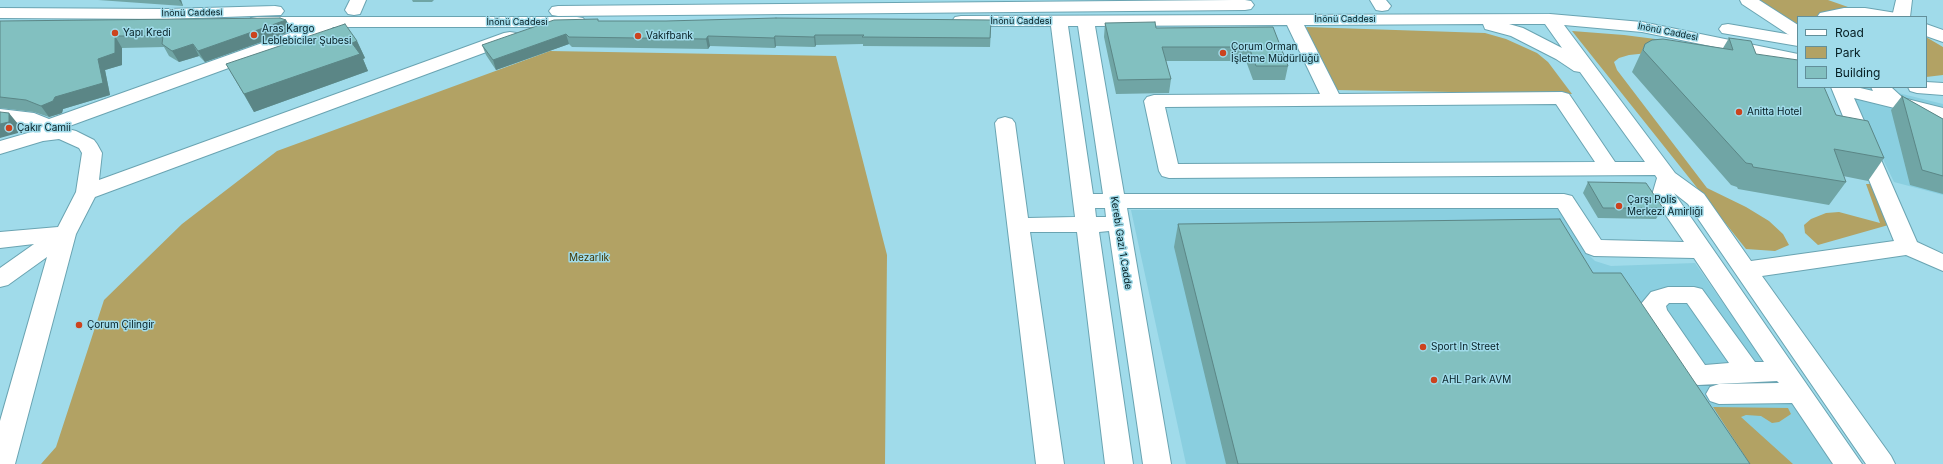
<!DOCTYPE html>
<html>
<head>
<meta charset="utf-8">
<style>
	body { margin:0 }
	#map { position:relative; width:1943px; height:464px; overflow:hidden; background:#a0dbea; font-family:Inter,sans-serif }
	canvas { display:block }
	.legend { position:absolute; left:1797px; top:16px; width:130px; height:72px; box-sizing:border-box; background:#a0dbea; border:1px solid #628f9a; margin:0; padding:5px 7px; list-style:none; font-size:12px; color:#051e23 }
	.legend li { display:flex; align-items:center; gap:8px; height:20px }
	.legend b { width:20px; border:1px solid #628f9a }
</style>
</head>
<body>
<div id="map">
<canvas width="1943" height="464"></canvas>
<ul class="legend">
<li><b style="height:5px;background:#fff"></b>Road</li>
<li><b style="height:11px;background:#b2a264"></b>Park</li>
<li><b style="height:11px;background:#82c0c0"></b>Building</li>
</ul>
</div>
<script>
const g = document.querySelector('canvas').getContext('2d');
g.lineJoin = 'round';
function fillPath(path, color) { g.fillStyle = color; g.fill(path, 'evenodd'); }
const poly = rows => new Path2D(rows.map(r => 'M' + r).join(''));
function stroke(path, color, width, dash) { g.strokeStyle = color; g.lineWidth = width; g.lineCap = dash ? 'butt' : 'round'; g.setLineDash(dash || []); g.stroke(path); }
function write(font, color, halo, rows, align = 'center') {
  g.font = font + ' Inter,sans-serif'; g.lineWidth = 3; g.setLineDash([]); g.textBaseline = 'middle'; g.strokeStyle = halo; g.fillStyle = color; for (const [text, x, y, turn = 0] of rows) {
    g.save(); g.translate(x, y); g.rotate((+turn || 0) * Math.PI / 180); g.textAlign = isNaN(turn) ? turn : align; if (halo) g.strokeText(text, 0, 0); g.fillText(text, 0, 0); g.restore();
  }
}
fillPath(poly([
	[1848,87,1874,87,1943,104,1943,195,1894,182],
	[1559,208,1589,255,1595,261,1611,266,1695,263,1836,464,1186,464,1131,210]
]), '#8acfe0');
fillPath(poly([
	[1757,0,1828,0,1848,7,1848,9,1825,12,1817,17,1798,17,1798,24,1796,25],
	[1306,27,1485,33,1506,39,1537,53,1548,62,1572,94,1334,90],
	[1572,31,1624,35,1671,41,1667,51,1629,55,1619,58,1614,62,1617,70,1707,188,1746,207,1769,221,1783,234,1789,245,1775,251,1746,249],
	[1926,37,1943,47,1943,75,1926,77],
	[550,51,836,56,887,255,885,464,41,464,56,447,104,300,182,224,277,151],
	[1866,184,1873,184,1892,224,1818,245,1805,233,1804,225,1811,219,1826,213,1839,212,1880,223],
	[1713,407,1788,408,1791,414,1779,422,1772,423,1761,416,1746,415,1741,417,1793,464,1750,464]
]), '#b2a264');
const minor = poly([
	[350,0,366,0,360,14,354,15,348,14,345,10,350,0],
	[1232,0,1245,0,1251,1,1254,5,1251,9,1245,10,558,16,552,15,549,11,552,7,558,6,1232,0],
	[1370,0,1386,0,1391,6,1388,10,1382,11,1376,10,1370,0],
	[1896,0,1912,0,1910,17,1892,17,1896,0],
	[275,6,281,7,284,11,281,15,167,19,0,18,0,8,167,9,275,6],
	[1550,14,1642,22,1798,54,1798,64,1642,32,1564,25,1675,173,1704,194,1751,261,1894,241,1831,87,1856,87,1873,91,1871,87,1891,87,1903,98,1943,108,1943,120,1854,98,1917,242,1943,254,1943,271,1906,255,1762,276,1891,456,1895,464,1866,464,1688,204,1674,193,1862,464,1833,464,1792,403,1719,404,1710,401,1706,394,1710,387,1719,384,1779,383,1777,381,1698,385,1689,382,1649,319,1641,304,1651,292,1668,287,1694,287,1702,289,1755,362,1764,362,1694,258,1594,256,1586,253,1558,208,1127,208,1171,464,1143,464,1109,231,1099,232,1133,464,1105,464,1077,232,1030,232,1064,464,1036,464,995,123,998,119,1005,117,1012,119,1015,123,1028,218,1075,217,1051,26,961,26,955,25,952,21,955,17,961,16,1550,14],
	[1483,24,1485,29,1511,36,1556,59,1574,71,1580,72,1645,162,1615,162,1569,94,1562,92,1339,94,1304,25,1483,24],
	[1509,24,1545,24,1562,48,1523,28,1509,24],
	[1287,25,1320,94,1154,95,1147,97,1144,101,1159,171,1162,176,1169,178,1655,175,1657,178,1652,195,1684,242,1601,240,1572,196,1564,194,1124,194,1095,26,1287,25],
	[1068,26,1078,26,1103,194,1093,194,1068,26],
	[1556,104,1595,162,1178,164,1165,107,1556,104],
	[1095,208,1105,208,1106,217,1096,217,1095,208],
	[1669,303,1687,303,1729,363,1705,365,1667,310,1666,306,1669,303],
	[257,17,577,17,583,18,586,22,583,26,577,27,333,27,330,31,64,128,76,131,94,140,97,144,102,153,99,180,504,33,510,32,516,33,519,37,516,41,95,197,76,234,15,464,0,464,0,421,47,257,8,285,0,287,0,268,34,244,0,248,0,232,58,227,76,192,82,153,79,148,59,139,43,141,0,154,0,141,38,130,29,124,0,121,0,109,34,113,49,119,307,27,257,27,251,26,248,22,251,18,257,17],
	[1728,24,1798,36,1798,46,1722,33,1719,29,1722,25,1728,24]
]);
const major = poly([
	[1740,0,1759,0,1798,25,1798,38,1792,37,1742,4,1740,0],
	[1844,8,1865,8,1890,12,1896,13,1899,17,1817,17,1820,13,1844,8],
	[1926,24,1943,30,1943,42,1926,36,1926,24],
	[1926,82,1943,83,1943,95,1917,93,1910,91,1908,87,1926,87,1926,82]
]);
stroke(minor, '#6aa4b2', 2);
stroke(major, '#6aa4b2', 2);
fillPath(minor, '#fff');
fillPath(major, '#fff');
fillPath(poly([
	[98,0,181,0,183,6],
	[412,0,434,0,432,2,413,2],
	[286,20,292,31,205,62,199,56,179,62,169,56,164,47,122,48,122,65,105,70,110,95,63,109,62,113,49,117,34,112,0,108,0,21],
	[599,21,991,30,990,47,863,46,863,44,816,45,815,47,776,46,775,48,710,46,708,49,572,47,569,44,496,70,486,55,482,45],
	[1105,23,1156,28,1273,27,1288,66,1285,80,1253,80,1246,61,1166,61,1171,79,1169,93,1116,94,1104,37],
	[1729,38,1756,54,1836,115,1884,158,1868,181,1843,176,1846,182,1829,205,1738,189,1737,187,1731,185,1632,72,1645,44,1723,48],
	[357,41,365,58,363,59,368,71,254,112,226,64],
	[1902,96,1943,119,1943,194,1910,185,1891,110],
	[1588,182,1663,208,1656,219,1598,218,1583,193],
	[1178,224,1593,273,1750,464,1226,464,1174,247]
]), '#70a5a5');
fillPath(poly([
	[179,0,181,0,183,6],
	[286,20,292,31,205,62,198,51],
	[566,34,569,44,496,70,493,60],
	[815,35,816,45,815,47,814,37],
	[115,36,122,48,122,65,105,70,110,95,63,109,62,113,49,117,41,106,55,97,98,59],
	[708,36,710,46,708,49,706,39],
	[775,36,776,46,775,48,774,38],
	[357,41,365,58,363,59,368,71,254,112,244,94,352,43],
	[193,44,199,56,179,62,172,51],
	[9,113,18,124,18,133,0,138,0,124]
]), '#5b8686');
const building = poly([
	[280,18,286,20,198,51,193,44,172,51,162,44,163,36,115,36,115,53,98,59,103,83,55,97,53,101,41,106,26,100,0,97,0,21,280,18],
	[776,18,991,20,990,38,862,37,864,35,815,35,814,37,775,36,774,38,708,36,706,39,569,37,566,34,493,60,482,45,554,20,598,19,598,21,666,21,776,18],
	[1155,22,1156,28,1273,27,1288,66,1256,66,1249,47,1162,47,1171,79,1118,80,1105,23,1155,22],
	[345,24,357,41,352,43,360,54,244,94,226,64,345,24],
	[1729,38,1751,41,1756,54,1798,60,1798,87,1824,87,1836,115,1868,121,1884,158,1834,149,1846,182,1753,167,1752,164,1746,163,1643,50,1645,44,1652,40,1663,39,1733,50,1729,38],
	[1902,96,1943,119,1943,176,1922,170,1902,96],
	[0,112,9,113,9,122,0,124,0,112],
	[1588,182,1646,183,1663,208,1603,208,1588,182],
	[1560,219,1593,273,1621,273,1750,464,1238,464,1178,224,1560,219]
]);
fillPath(building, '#82c0c0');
stroke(building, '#5b8686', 1);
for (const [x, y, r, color] of [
	[115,33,4,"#cc431e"],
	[254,35,4,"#cc431e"],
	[638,36,4,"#cc431e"],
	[1223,53,4,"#cc431e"],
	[1739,112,4,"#cc431e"],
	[9,128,4,"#cc431e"],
	[1619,206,4,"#cc431e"],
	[79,325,4,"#cc431e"],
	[1423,347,4,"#cc431e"],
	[1434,380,4,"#cc431e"]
]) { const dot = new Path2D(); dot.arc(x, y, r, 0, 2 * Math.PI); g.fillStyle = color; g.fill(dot); stroke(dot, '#a0dbea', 1.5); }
write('9px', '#051e23', '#a0dbea', [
	["İnönü Caddesi",192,13,-1],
	["İnönü Caddesi",1345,19],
	["İnönü Caddesi",1021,21],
	["İnönü Caddesi",517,22],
	["İnönü Caddesi",1668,32,11]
]);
write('10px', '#051e23', '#a0dbea', [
	["Aras Kargo",262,29],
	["Leblebiciler Şubesi",262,41],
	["Yapı Kredi",123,33],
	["Vakıfbank",646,36],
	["Çorum Orman",1231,47],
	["İşletme Müdürlüğü",1231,59],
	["Anitta Hotel",1747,112],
	["Çakır Camii",17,128],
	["Çarşı Polis",1627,200],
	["Merkezi Amirliği",1627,212],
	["Çorum Çilingir",87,325],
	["Sport In Street",1431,347],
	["AHL Park AVM",1442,380]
], 'left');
write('10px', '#051e23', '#a0dbea', [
	["Kerebi Gazi 1.Cadde",1121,243,81]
]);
write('10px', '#413501', '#a0dbea', [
	["Mezarlık",589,258]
]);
</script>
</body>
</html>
